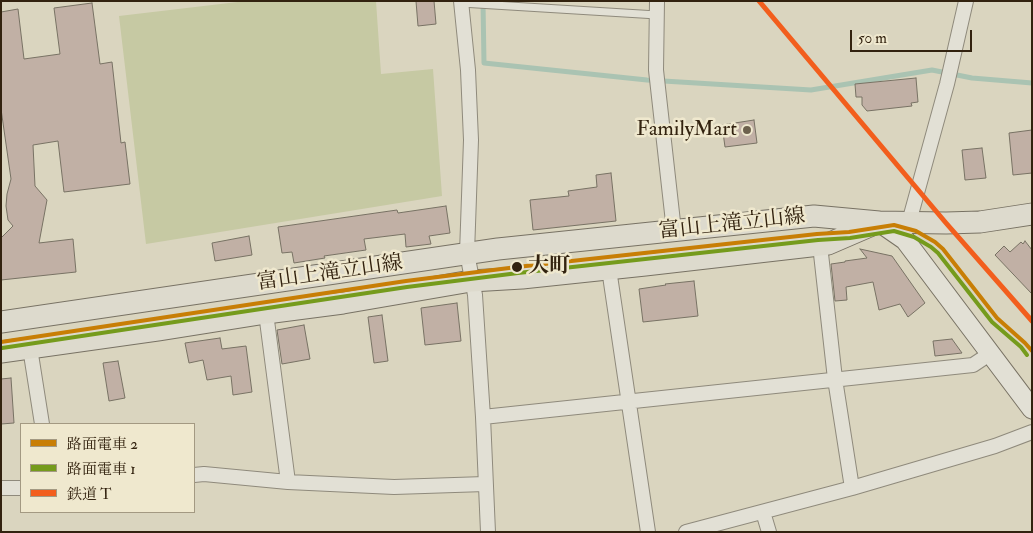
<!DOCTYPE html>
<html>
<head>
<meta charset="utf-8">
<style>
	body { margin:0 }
	#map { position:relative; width:1033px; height:533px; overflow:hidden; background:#dad5bf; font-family:"IM FELL Double Pica","Noto Serif JP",serif }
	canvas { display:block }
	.frame { position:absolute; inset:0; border:2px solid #32220f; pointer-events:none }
	.legend { position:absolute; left:20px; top:423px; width:175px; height:90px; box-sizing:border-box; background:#efe8ce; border:1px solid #a39982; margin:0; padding:6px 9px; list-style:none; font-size:15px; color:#32220f }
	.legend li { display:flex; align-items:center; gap:10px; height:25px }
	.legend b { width:25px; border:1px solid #a39982 }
	.scale { position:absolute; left:850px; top:30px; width:122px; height:22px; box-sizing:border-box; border:2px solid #32220f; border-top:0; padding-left:6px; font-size:15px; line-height:18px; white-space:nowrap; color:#32220f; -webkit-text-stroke:4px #efe8ce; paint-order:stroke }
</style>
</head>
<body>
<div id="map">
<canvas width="1033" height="533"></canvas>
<div class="frame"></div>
<ul class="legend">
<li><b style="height:6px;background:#c87e05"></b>路面電車 2</li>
<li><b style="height:6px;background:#759b1c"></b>路面電車 1</li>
<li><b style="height:6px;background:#f25e1d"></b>鉄道 T</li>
</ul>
<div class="scale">50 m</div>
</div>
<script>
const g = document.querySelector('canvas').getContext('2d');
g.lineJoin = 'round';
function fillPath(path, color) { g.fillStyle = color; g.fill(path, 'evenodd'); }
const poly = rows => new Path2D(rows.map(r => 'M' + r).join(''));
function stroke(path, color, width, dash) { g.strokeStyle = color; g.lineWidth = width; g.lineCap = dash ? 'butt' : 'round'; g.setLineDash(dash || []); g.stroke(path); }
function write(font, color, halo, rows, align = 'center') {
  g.font = font + ' "IM FELL Double Pica","Noto Serif JP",serif'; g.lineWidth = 5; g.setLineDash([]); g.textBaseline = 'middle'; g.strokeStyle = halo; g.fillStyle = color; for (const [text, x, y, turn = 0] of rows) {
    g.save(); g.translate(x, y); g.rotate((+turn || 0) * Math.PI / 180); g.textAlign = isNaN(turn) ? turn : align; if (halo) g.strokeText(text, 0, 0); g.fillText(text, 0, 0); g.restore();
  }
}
fillPath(poly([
	[246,1,376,1,381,74,433,69,442,196,146,244,119,16]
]), '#c6c9a3');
stroke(poly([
	[483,2,484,63,647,80,811,90,932,70,972,78,1032,83]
]), '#aac3b2', 5);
const building = poly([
	[416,1,434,1,436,24,418,26,416,1],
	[92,3,100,64,112,62,121,143,125,142,130,184,64,192,58,141,33,145,35,186,47,200,39,243,73,239,76,272,1,280,1,238,13,226,8,220,6,206,7,194,11,179,1,109,1,12,18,9,24,59,60,54,54,8,92,3],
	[916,78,918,102,911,103,912,106,867,111,862,105,862,97,856,97,855,84,916,78],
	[754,120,757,143,725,147,722,125,754,120],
	[1032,130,1032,173,1013,175,1009,133,1032,130],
	[982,148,986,178,965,180,962,150,982,148],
	[611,173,616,221,533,230,530,200,569,196,568,191,597,187,596,175,611,173],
	[446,206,450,233,429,236,431,244,406,247,405,234,364,239,366,250,324,256,325,258,294,263,292,252,282,253,278,227,397,210,398,213,446,206],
	[249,236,252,255,215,261,212,243,249,236],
	[1025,241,1032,250,1032,294,995,255,1004,246,1010,252,1021,242,1023,244,1025,241],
	[860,249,892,256,925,303,908,317,900,304,879,310,873,282,846,287,847,300,835,301,831,264,845,262,845,261,867,258,860,249],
	[694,281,698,316,643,322,639,289,666,285,665,284,694,281],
	[457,303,461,341,425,345,421,308,457,303],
	[382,315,388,361,374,363,368,317,382,315],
	[304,325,310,359,282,364,277,330,304,325],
	[220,338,222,349,246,346,252,392,233,395,231,376,207,380,203,360,189,363,185,343,220,338],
	[952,339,962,353,935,356,933,341,952,339],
	[118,361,125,398,109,401,103,363,118,361],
	[11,378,14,423,1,424,1,379,11,378]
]);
fillPath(building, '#c1b0a5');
stroke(building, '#787264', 1);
const lane = poly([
	[461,3,657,15]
]);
const street = poly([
	[461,1,468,70,471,140,467,253,475,295,483,417,488,532],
	[657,1,656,70,674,231],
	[909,222,947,84,966,1],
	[820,245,835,379,852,488],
	[609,269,648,532],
	[266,313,288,482],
	[30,348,42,424],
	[483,417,973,365,991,353],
	[194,475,204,474,288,482,394,487,485,484],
	[1,488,21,488],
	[763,512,769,532],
	[686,532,852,488,995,446,1032,432]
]);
const secondary = poly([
	[879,222,905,240,1032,409]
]);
const primary = poly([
	[879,222,946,223,980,222,1032,214],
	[1,322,498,249,814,216,879,222,828,244,645,265,522,278,471,281,343,303,266,313,159,330,1,352]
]);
stroke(lane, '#8f8a7c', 9);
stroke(street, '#8f8a7c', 16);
stroke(secondary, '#787264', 21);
stroke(primary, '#787264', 23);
stroke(lane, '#e2e0d5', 7);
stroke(street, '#e2e0d5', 14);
stroke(secondary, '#e2e0d5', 19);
stroke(primary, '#dddacd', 21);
stroke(poly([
	[759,1,946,223,1032,321]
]), '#f25e1d', 5);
stroke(poly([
	[1,342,406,281,517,267,817,234,849,232,894,225,916,231,935,242,943,249,997,318,1025,343,1032,351]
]), '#c87e05', 4);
stroke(poly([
	[2,348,407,287,518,273,818,240,850,238,894,231,914,237,931,247,938,253,992,322,1021,347,1027,355]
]), '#759b1c', 4);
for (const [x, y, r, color] of [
	[747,130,5,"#6d614d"],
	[517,267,6,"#32220f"]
]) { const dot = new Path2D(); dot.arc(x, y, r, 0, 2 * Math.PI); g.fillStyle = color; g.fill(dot); stroke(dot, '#efe8ce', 2); }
write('21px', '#32220f', '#efe8ce', [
	["FamilyMart",737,130]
], 'right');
write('21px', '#32220f', '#efe8ce', [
	["富山上滝立山線",732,225,-6],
	["富山上滝立山線",330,274,-8]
]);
write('bold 21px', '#32220f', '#efe8ce', [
	["大町",528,267]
], 'left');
</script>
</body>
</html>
